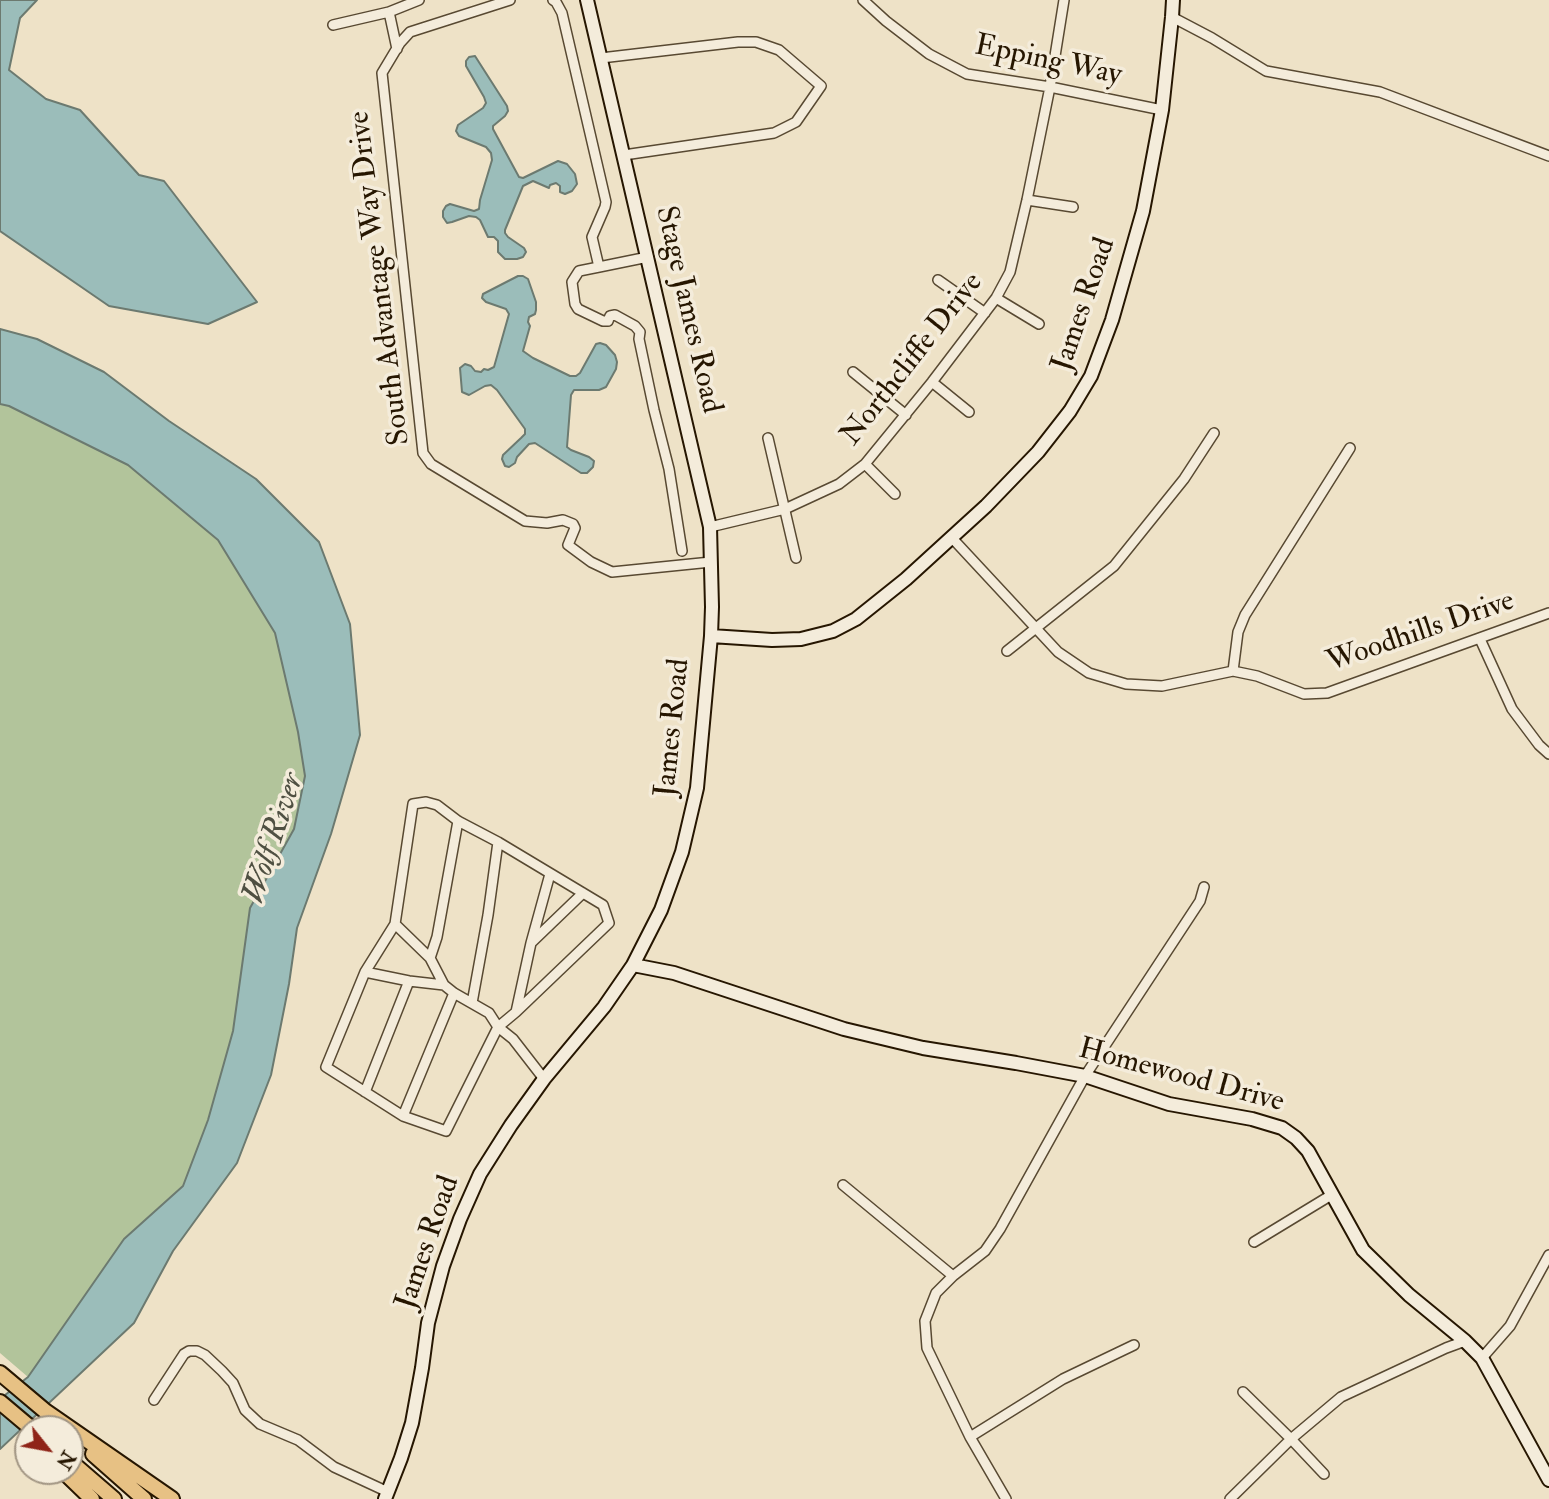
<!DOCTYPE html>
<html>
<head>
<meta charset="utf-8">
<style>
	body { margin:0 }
	#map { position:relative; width:1549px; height:1499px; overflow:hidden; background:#eee2c7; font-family:"IM FELL Double Pica",serif }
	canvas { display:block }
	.north { position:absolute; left:14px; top:1415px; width:70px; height:70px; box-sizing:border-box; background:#f4ecdb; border:2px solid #a29684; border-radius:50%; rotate:121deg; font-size:19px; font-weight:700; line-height:28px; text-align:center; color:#261601 }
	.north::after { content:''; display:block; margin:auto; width:24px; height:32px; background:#8f2418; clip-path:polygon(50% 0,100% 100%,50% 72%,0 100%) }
</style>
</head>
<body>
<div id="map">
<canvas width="1549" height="1499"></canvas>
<div class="north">N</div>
</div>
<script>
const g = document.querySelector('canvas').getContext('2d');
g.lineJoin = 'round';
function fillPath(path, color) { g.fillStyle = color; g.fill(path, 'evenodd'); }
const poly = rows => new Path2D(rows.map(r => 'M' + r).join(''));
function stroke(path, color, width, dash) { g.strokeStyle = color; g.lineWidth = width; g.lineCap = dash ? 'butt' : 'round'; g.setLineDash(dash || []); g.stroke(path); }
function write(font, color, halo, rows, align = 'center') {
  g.font = font + ' "IM FELL Double Pica",serif'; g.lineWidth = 7; g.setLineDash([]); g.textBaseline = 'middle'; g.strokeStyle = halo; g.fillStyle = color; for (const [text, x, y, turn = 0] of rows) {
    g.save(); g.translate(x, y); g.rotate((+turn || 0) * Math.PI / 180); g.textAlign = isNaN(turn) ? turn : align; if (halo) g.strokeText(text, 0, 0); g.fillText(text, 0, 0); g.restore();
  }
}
fillPath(poly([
	[0,404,9,406,128,465,218,540,275,633,298,732,305,776,294,829,250,908,233,1031,208,1120,183,1186,124,1239,28,1377,0,1353]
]), '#b2c49b');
const water = poly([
	[0,0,37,0,20,18,9,70,46,99,80,110,139,175,164,181,257,302,208,324,109,306,0,231,0,0],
	[475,56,507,106,508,111,505,116,493,126,493,129,519,177,523,178,558,161,567,164,575,174,577,184,572,191,565,194,560,192,560,186,556,183,550,185,549,188,533,181,523,186,505,230,505,233,508,237,524,248,526,252,523,257,517,259,505,259,498,252,498,241,494,237,488,237,480,220,476,217,469,216,452,222,447,223,443,217,443,211,446,206,450,204,474,211,479,209,480,200,492,160,491,153,486,147,459,136,456,131,458,125,483,108,486,103,484,97,466,66,466,61,469,57,475,56],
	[518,276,523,276,528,279,536,302,536,310,535,314,529,317,528,322,530,326,523,351,533,358,570,376,576,376,580,373,596,344,600,343,606,345,615,355,617,362,616,369,606,387,599,390,574,390,571,395,567,447,571,450,589,457,594,461,593,467,587,473,581,473,535,443,529,444,517,457,515,463,509,467,505,466,502,459,503,455,521,438,525,434,525,429,497,390,491,385,485,386,469,395,462,392,460,368,465,364,471,366,475,371,481,372,484,369,488,370,494,367,509,314,506,309,486,302,482,298,483,294,518,276],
	[0,329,37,339,104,372,169,421,256,479,319,542,350,624,360,735,331,834,297,928,289,984,271,1075,237,1163,173,1251,134,1323,0,1449,0,1399,28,1377,124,1239,183,1186,208,1120,233,1031,250,908,294,829,305,776,298,732,275,633,218,540,128,465,9,406,0,404,0,329]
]);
fillPath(water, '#9bbdba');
stroke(water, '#6c7a70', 2);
const street = poly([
	[510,0,410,32,400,43,382,73,423,453,431,464,525,521,547,523,563,520,573,524,575,528,568,545,591,562,612,572,711,562],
	[553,0,556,2,562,13,606,202,605,207,592,237,599,267,579,271,572,282,575,304,578,309,603,321,608,321,610,316,615,315,635,326,640,332,639,339,654,410,669,469,682,551],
	[863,0,886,21,929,54,967,74,1050,87,1162,110],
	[389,12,397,49],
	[1172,17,1212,38,1266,71,1380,92,1549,156],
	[333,25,389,12,419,0],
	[601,58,738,42,756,42,779,50,821,86,796,122,774,133,624,155],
	[1027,200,1073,207],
	[599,267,648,257],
	[938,280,985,313],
	[996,298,1039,324],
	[853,372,906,415],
	[932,382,969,412],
	[768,438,796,558],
	[865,464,895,494],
	[710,527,785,509,839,484,865,464,932,382,996,298,1010,272,1027,200,1050,87,1064,0],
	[952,538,1058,652,1089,673,1126,684,1162,686,1233,671,1257,676,1304,694,1327,693,1549,613],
	[1480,639,1512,709,1539,745,1549,754],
	[1007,651,1114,566,1184,479,1214,433],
	[1233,671,1238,632,1245,615,1350,448],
	[426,802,437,805,458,821,498,842,603,905,609,923,516,1012,498,1027,446,1131,403,1116,326,1067,365,972,395,924,413,804,426,802],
	[395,924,430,958,444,985],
	[531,943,583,893],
	[430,958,437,937,458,821],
	[365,972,409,981,444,985,454,993,489,1013,498,1027,513,1039,544,1079],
	[472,1003,488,915,498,842],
	[516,1012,531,943,550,874],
	[365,1092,409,981],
	[403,1116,454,993],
	[843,1185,953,1276],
	[1254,1242,1333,1194],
	[1482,1358,1510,1326,1549,1255],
	[1243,1392,1291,1439,1324,1474],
	[154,1400,184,1354,189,1351,197,1351,205,1355,222,1371,233,1383,245,1410,260,1424,298,1440,334,1467,388,1492],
	[970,1437,1063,1379,1134,1345],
	[1006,1499,970,1437,927,1348,925,1321,936,1293,953,1276,985,1251,1000,1229,1085,1076,1200,901,1204,887],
	[1230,1499,1291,1439,1341,1397,1446,1348,1465,1341]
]);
const secondary = poly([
	[711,636,772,640,801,639,833,631,856,619,906,579,986,506,1038,452,1070,411,1091,376,1112,320,1143,211,1162,110,1172,17,1173,0],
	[633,965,674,973,844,1029,923,1048,1016,1063,1085,1076,1169,1104,1252,1119,1282,1128,1296,1138,1308,1151,1363,1250,1409,1295,1465,1341,1482,1358,1549,1480],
	[385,1499,401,1458,412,1423,422,1368,428,1323,443,1266,460,1219,480,1174,511,1125,544,1079,604,1007,633,965,661,910,682,852,697,788,711,636,712,607,710,527,587,0]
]);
const primary = poly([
	[0,1373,51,1416],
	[0,1402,32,1429],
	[45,1411,172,1499],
	[93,1454,144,1499],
	[70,1461,114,1499],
	[63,1471,92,1499]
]);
stroke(street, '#584932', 12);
stroke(secondary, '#261601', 16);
stroke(primary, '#261601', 18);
stroke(street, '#f4ecdb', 9);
stroke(secondary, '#f4ecdb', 12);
stroke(primary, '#e7c184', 14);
write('30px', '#261601', '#f4ecdb', [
	["Epping Way",1048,62,12],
	["South Advantage Way Drive",381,278,-97],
	["James Road",1085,305,-71],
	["Stage James Road",687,310,77],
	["Northcliffe Drive",913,360,-52],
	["Woodhills Drive",1421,633,-19],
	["James Road",674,728,-84],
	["Homewood Drive",1181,1077,15],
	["James Road",429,1243,-71]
]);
write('italic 32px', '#4f5042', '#f4ecdb', [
	["Wolf River",275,839,-72]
]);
</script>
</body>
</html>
